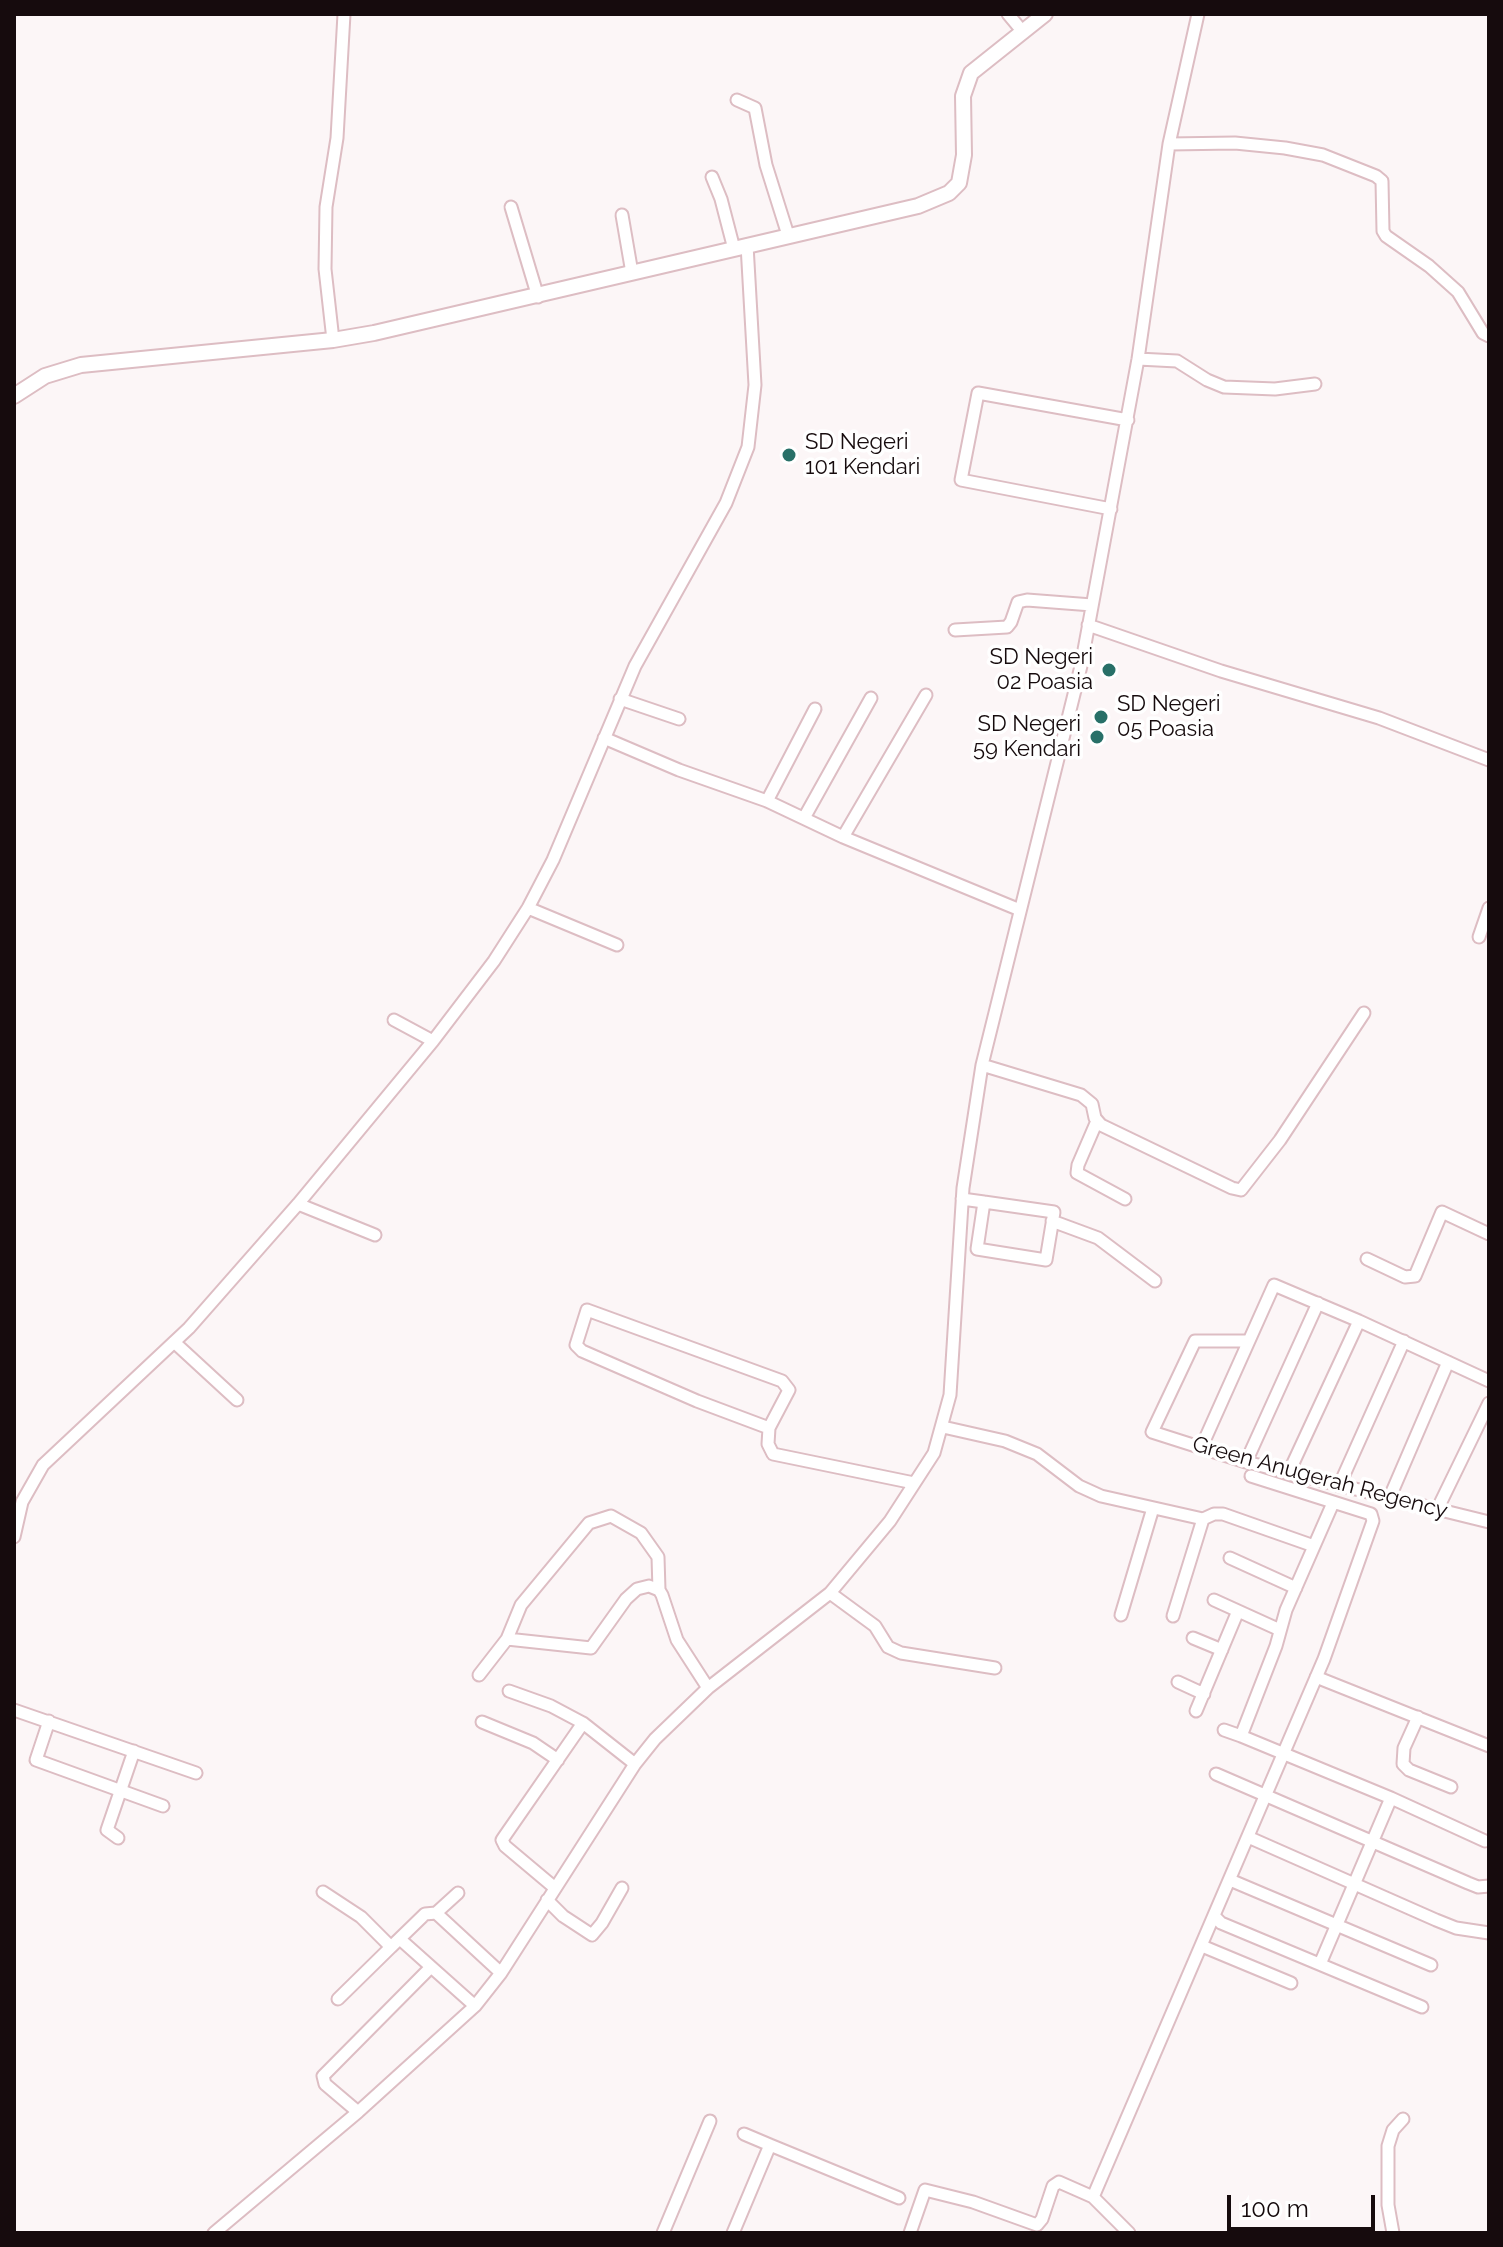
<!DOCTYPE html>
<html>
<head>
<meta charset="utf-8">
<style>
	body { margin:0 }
	#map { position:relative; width:1503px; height:2247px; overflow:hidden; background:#fcf6f7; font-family:Raleway,sans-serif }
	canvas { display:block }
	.frame { position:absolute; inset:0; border:16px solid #160b0d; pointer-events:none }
	.scale { position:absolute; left:1227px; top:2195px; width:148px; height:36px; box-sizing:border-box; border:4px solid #160b0d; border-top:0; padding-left:10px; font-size:24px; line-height:28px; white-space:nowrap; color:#160b0d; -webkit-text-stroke:6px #fff; paint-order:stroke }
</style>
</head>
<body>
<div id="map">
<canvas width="1503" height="2247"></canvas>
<div class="frame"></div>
<div class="scale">100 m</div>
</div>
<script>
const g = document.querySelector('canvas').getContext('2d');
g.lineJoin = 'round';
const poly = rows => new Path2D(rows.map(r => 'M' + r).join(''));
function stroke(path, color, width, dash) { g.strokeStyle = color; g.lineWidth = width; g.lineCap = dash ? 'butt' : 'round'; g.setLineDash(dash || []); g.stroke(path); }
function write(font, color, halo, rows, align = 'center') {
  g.font = font + ' Raleway,sans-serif'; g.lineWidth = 7; g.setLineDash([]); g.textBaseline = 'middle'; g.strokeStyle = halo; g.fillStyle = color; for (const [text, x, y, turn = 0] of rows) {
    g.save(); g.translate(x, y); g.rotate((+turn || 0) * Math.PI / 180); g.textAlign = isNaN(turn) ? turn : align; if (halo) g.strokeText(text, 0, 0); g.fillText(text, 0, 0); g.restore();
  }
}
const minor = poly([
	[1008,14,1023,32],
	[737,100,755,108,766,165,788,235],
	[1169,144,1235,143,1285,148,1323,155,1376,176,1382,181,1383,231,1386,236,1429,266,1458,292,1483,333,1489,336],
	[712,177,721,199,734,249],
	[511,207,538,297],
	[622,215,632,273],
	[333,340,325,269,326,207,337,138,344,14],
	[1138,359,1177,361,1207,380,1224,387,1275,389,1315,384],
	[1111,509,961,480,978,393,1128,420],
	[1088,625,1221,671,1379,718,1489,760],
	[955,630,1007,627,1011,622,1018,602,1027,600,1092,605],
	[620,699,679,719],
	[604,738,679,770,767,801,843,837,1020,910],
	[767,801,815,709],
	[804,818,871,698],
	[843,837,926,695],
	[528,908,617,945],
	[1479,937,1489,908],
	[394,1020,433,1041],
	[982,1065,1081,1095,1092,1104,1095,1118,1101,1125,1232,1188,1241,1190,1280,1140,1364,1013],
	[1097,1121,1078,1165,1077,1173,1125,1199],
	[962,1199,984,1202,1054,1212,1046,1260,977,1249,984,1202],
	[298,1204,375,1235],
	[1052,1221,1098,1238,1155,1281],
	[1367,1259,1405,1277,1415,1276,1442,1212,1489,1234],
	[1247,1341,1195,1341,1152,1432,1246,1462,1489,1522],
	[174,1342,237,1400],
	[943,1427,1005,1441,1037,1454,1079,1486,1101,1496,1203,1519,1173,1616],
	[769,1428,697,1401,582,1351,576,1345,587,1310,782,1381,789,1390,769,1428,768,1444,773,1454,914,1483],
	[1201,1448,1274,1285,1359,1321,1489,1381],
	[1246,1462,1318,1303],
	[1289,1472,1359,1321],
	[1339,1486,1404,1341],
	[1389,1499,1448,1362],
	[1333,1503,1286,1610,1276,1646,1241,1736,1391,1798,1485,1841],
	[1437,1510,1489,1403],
	[1203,1519,1214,1514,1223,1514,1314,1546],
	[14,1537,22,1502,43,1465,189,1328,298,1204,433,1041,494,961,528,908,553,860,635,666,726,503,748,447,755,385,747,245],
	[1230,1558,1296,1588],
	[830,1593,875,1626,888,1647,901,1653,995,1668],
	[1214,1600,1280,1630],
	[1121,1615,1153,1508],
	[1193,1638,1222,1650],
	[507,1639,521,1605,589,1523,611,1516,641,1533,658,1557,659,1590],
	[479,1675,507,1639,591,1648,626,1599,637,1589,649,1586,659,1590,662,1595,677,1640,708,1688],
	[1316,1677,1489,1746],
	[1178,1682,1204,1694],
	[509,1691,551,1706,583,1723],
	[14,1710,196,1773],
	[1196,1711,1238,1611],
	[1418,1717,1404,1748,1403,1764,1409,1770,1451,1787],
	[49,1721,36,1760,163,1806],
	[482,1722,533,1743,558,1760],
	[1224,1730,1241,1736],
	[1216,1774,1468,1883,1478,1887,1489,1886],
	[1248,1837,1436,1920,1456,1928,1489,1933],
	[118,1838,107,1830,134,1751],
	[1230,1880,1431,1965],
	[555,1888,505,1846,502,1840,504,1837,583,1723,635,1764],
	[323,1892,361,1917,391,1947,425,1914,436,1913],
	[458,1893,436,1913,501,1973],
	[547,1900,563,1916,592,1935,602,1923,622,1888],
	[1215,1917,1221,1923,1422,2007],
	[401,1940,475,2006],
	[1202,1946,1291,1983],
	[1320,1964,1391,1798],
	[338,1999,391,1947],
	[358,2112,325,2084,323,2076,431,1967],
	[744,2134,770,2145],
	[1093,2197,1324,1659,1373,1521,1371,1514,1251,1476],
	[214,2233,358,2112,475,2006,501,1973,635,1764,655,1739,708,1688,830,1593,890,1521,934,1453,950,1395,963,1188,982,1065,1081,666,1138,359,1169,144,1198,14],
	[663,2233,710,2121],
	[733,2233,770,2145,899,2198],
	[910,2233,925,2190,973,2202,1037,2225,1042,2219,1053,2186,1059,2182,1093,2197,1129,2233],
	[1393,2233,1388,2205,1388,2146,1393,2130,1403,2119]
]);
const tertiary = poly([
	[14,396,45,376,81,365,333,340,374,333,918,206,949,193,959,183,964,155,963,96,971,73,1045,14]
]);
stroke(minor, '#ddbdc3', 15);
stroke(tertiary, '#ddbdc3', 18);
stroke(minor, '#fff', 11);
stroke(tertiary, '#fff', 14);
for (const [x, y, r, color] of [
	[789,455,8,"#287068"],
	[1109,670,8,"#287068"],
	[1101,717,8,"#287068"],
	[1097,737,8,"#287068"]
]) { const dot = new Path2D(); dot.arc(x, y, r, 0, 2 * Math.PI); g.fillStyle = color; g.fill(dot); stroke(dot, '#fff', 3); }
write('22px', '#160b0d', '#fff', [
	["SD Negeri",805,442],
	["101 Kendari",805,467],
	["SD Negeri",1093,657,"right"],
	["02 Poasia",1093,682,"right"],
	["SD Negeri",1117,704],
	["05 Poasia",1117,729],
	["SD Negeri",1081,724,"right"],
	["59 Kendari",1081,749,"right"]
], 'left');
write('22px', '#160b0d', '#fff', [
	["Green Anugerah Regency",1320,1478,15]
]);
</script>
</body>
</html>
